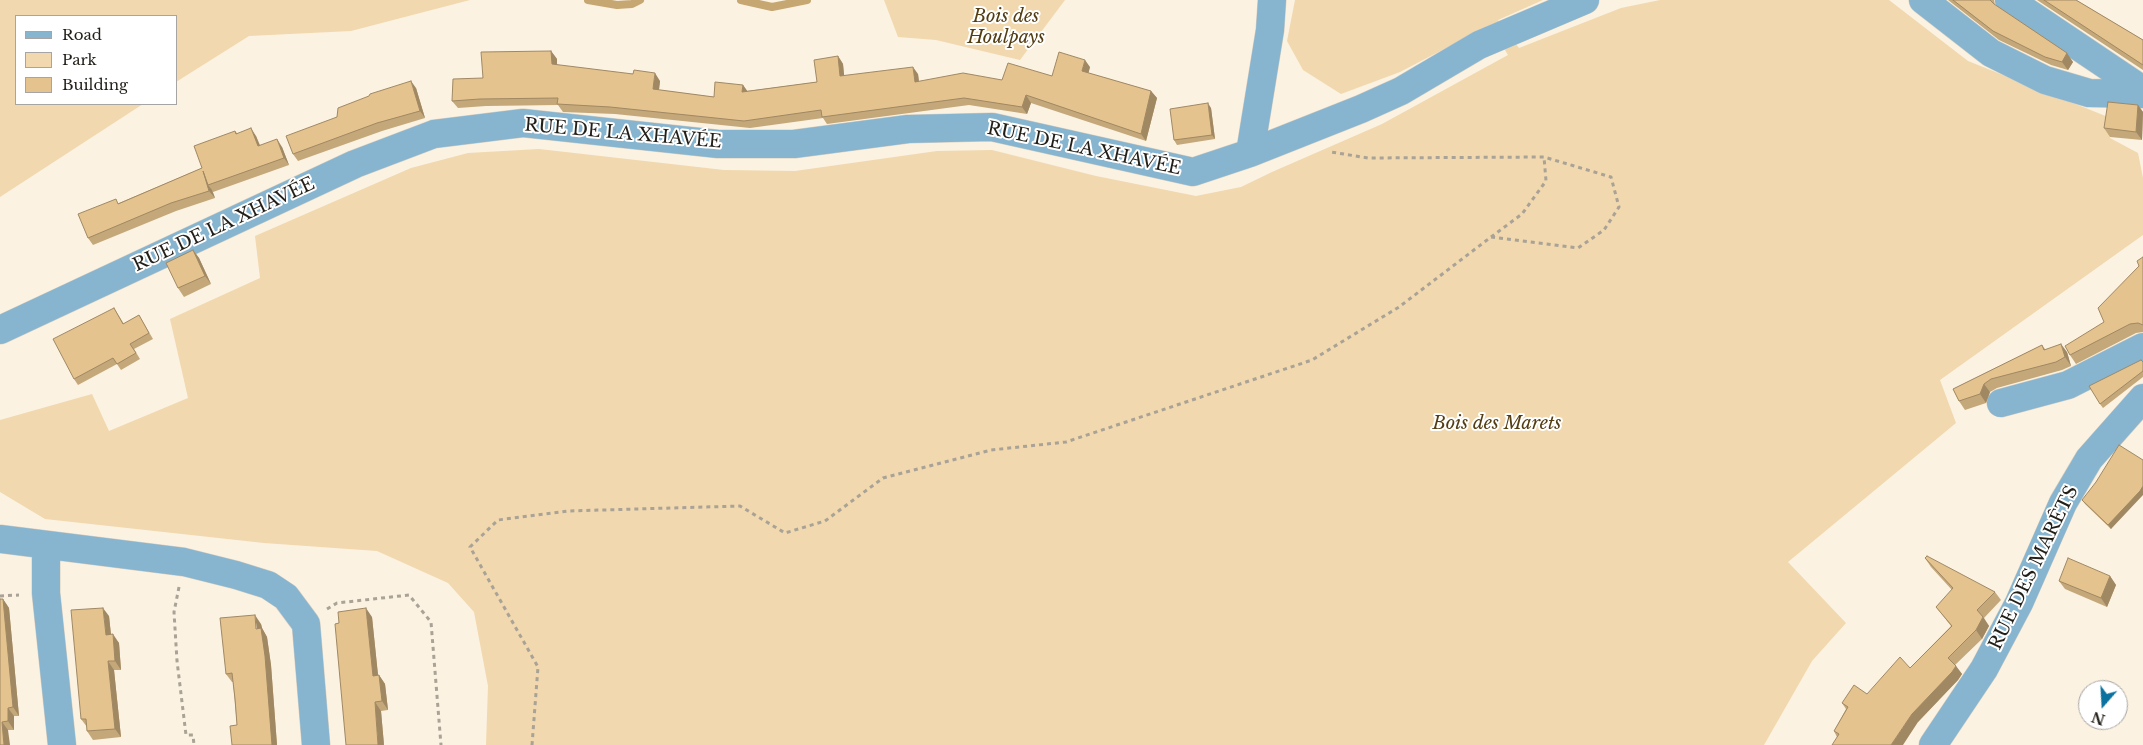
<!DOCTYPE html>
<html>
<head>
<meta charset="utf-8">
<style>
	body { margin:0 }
	#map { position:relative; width:2143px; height:745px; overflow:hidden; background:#fbf2e2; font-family:"Libre Baskerville",serif }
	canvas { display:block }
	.legend { position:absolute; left:15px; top:15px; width:162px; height:90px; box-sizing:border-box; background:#fff; border:1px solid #a7a5a3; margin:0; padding:6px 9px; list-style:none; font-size:15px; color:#221f19 }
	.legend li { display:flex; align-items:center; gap:10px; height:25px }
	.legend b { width:25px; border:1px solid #a7a5a3 }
	.north { position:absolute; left:2078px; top:680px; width:50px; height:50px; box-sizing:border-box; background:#fff; border:1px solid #a7a5a3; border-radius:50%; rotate:199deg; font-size:14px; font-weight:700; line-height:20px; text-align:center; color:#221f19 }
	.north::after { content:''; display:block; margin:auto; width:18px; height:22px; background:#0b729f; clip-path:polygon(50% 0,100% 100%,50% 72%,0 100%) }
</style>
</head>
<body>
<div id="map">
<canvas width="2143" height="745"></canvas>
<ul class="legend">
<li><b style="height:6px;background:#87b5d0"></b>Road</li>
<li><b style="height:14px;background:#f1d8ae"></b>Park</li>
<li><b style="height:14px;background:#e4c38e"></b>Building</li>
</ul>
<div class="north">N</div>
</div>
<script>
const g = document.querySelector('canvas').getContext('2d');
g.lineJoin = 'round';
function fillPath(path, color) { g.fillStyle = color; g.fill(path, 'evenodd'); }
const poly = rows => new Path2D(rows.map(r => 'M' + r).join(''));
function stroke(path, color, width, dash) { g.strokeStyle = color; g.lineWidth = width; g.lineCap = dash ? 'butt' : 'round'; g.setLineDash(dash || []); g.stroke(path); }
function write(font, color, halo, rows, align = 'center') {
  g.font = font + ' "Libre Baskerville",serif'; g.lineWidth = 4; g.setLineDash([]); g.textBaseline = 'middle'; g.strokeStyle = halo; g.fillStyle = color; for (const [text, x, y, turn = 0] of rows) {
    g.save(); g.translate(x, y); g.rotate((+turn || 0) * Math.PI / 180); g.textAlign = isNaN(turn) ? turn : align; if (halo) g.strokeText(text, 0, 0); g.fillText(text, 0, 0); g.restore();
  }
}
fillPath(poly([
	[0,0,470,0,351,31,249,36,176,82,176,16,16,16,16,104,143,104,0,197],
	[884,0,1065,0,1020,60,936,40,898,37],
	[1295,0,1543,0,1498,20,1519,48,1621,8,1660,0,1889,0,1968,61,2108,117,2110,138,2138,153,2143,178,2143,235,1940,380,1956,423,1788,562,1846,623,1812,661,1764,745,486,745,488,686,474,612,448,583,377,551,264,543,45,519,0,492,0,420,92,394,109,431,188,398,170,319,260,278,255,236,411,168,468,153,539,149,724,170,795,171,937,151,992,150,1096,176,1196,196,1241,187,1272,172,1382,124,1508,55,1490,25,1400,72,1341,94,1303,70,1287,41]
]), '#f1d8ae');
stroke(poly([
	[588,0,617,5,632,4,640,0],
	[741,0,772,7,807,0]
]), '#c6a671', 8);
const minor = poly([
	[1923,0,1991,53,2045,80,2089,93,2143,94],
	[2009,0,2143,90],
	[1250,153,1270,30,1272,0],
	[0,330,355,164,434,134,523,123,718,144,794,144,908,129,992,127,1193,172,1250,153,1361,109,1401,91,1479,45,1585,0],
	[2001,403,2068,385,2143,347],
	[0,539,184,562,236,575,268,585,286,597,306,624,316,745],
	[46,545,46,593,62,745],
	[1933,745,1984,669,2019,603,2063,503,2089,459,2143,398]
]);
stroke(minor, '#d8d0c2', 29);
stroke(poly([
	[1491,237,1522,214,1546,181,1544,157],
	[179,587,174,612,177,661,186,735,193,735,194,745],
	[0,596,19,595],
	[327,609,337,603,409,595,431,622,441,745],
	[532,745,538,667,470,547,498,520,568,511,740,506,785,533,825,521,883,478,991,450,1066,442,1312,360,1399,307,1491,237,1578,248,1604,230,1619,207,1611,177,1544,157,1368,158,1331,152]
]), '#a9a296', 3, [4, 4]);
stroke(minor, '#87b5d0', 28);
fillPath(poly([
	[1948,0,1994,0,1995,5,2073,62,2068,70,2051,65,1999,40],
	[2037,0,2076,0,2143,40,2143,70],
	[551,51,557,59,557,65,660,81,659,90,714,97,743,85,747,91,817,82,838,56,843,64,844,76,918,74,919,82,1002,80,1052,76,1090,67,1088,73,1151,91,1157,98,1146,141,1031,103,1027,114,969,105,827,124,823,118,750,128,615,114,563,112,558,105,486,106,458,108,452,101,483,78],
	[416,88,425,118,382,131,298,161,293,154,337,117],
	[2138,105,2143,112,2142,140,2110,137,2104,128],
	[1211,108,1215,139,1177,145,1174,140],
	[235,131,237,133,256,136,260,145,282,147,289,165,213,192,212,190,215,198,176,211,93,245,88,238,119,203,202,168],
	[193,250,199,258,211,284,184,297,178,288],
	[2143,257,2143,332,2136,333,2076,364,2070,355,2104,322,2139,266],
	[114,308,124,324,139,315,153,339,134,349,140,359,121,370,117,364,78,385,74,379],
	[2042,345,2045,349,2067,352,2071,366,2062,370,1997,388,1990,392,1986,403,1965,410,1959,401,1953,389],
	[2143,362,2143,377,2103,408,2100,404],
	[2143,460,2111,529,2085,504,2082,500],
	[1925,558,1995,592,2001,600,1984,618,1989,626,1982,639,1955,665,1962,674,1958,680,1918,722,1837,737,1834,731,1846,709,1842,703,1867,694,1910,668,1951,626,1936,607,1952,590,1931,567],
	[2110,576,2116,585,2107,607,2065,589,2059,581],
	[3,599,9,608,19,716,14,716,14,730,8,730,0,745],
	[109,616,111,635,119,643,121,670,114,670,121,737,93,740,87,731,87,727,81,719],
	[372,617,378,676,379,675,385,684,388,710,381,711,384,745,335,624],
	[261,624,262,628,267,637,271,665,277,745,232,745,237,725,233,682,232,682,226,674]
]), '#c4a87a');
fillPath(poly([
	[551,51,557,59,557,72,552,64],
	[2067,53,2073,62,2068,70,2062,62],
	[838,56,843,64,845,84,840,76],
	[1085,60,1090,67,1087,79,1082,71],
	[913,67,918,74,920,90,915,82],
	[655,73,660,81,658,97,653,89],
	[411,81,416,88,425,118,420,111],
	[743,85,748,92,742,92],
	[1151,91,1157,98,1146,141,1141,134],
	[1026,95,1031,103,1027,114,1022,107],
	[1208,103,1211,108,1215,139,1212,135],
	[2138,105,2143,112,2142,140,2136,132],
	[251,128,256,136,263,154,258,146],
	[277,139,282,147,289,165,284,158],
	[203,171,208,185,212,190,215,198,209,191],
	[193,250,199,258,211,284,205,276],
	[2061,344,2067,352,2071,366,2065,357],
	[1984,384,1990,392,1986,403,1980,394],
	[2143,486,2143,495,2111,529,2108,525],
	[2110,576,2116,585,2107,607,2101,598],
	[3,599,9,608,19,716,13,707],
	[103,608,109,616,112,644,106,635],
	[366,608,372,617,379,684,373,676],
	[255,615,261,624,262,628,267,637,271,665,277,745,272,745],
	[1983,617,1989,626,1982,639,1976,630],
	[113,634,119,643,121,670,115,661],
	[108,661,114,670,121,737,115,729],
	[1956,666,1962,674,1958,680,1918,722,1903,745,1891,745,1912,714],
	[379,675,385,684,388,710,382,701],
	[375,702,381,711,384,745,378,745],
	[8,708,14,716,14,730,8,721],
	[2,722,8,730,10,745,4,745]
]), '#a08863');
const building = poly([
	[1953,0,1990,0,1994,4,2067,53,2062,62,2045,57,1993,31,1953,0],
	[2044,0,2076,0,2143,40,2143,65,2044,0],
	[551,51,552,64,633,74,634,70,655,73,653,89,714,97,715,82,743,85,742,92,817,82,814,60,838,56,840,76,913,67,915,82,963,73,1002,80,1008,63,1052,76,1059,52,1085,60,1082,71,1151,91,1141,134,1026,95,1022,107,964,98,822,117,821,110,744,121,610,107,557,104,558,98,480,99,452,101,453,79,483,78,481,52,551,51],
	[411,81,420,111,377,123,293,154,286,136,337,117,338,108,369,96,370,94,411,81],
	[2108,102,2138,105,2136,132,2104,128,2108,102],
	[1208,103,1212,135,1174,140,1170,109,1208,103],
	[251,128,258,146,277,139,284,158,208,185,203,171,209,191,171,203,88,238,78,214,116,199,118,204,202,168,194,146,235,131,236,134,251,128],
	[193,250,205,276,178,288,166,263,193,250],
	[2143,257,2143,325,2138,323,2130,324,2070,355,2065,346,2104,322,2098,308,2139,266,2137,261,2143,257],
	[114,308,123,324,139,315,149,333,130,344,136,353,117,364,113,358,74,379,53,339,114,308],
	[2061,344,2065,357,2056,362,1991,379,1984,384,1980,394,1959,401,1953,389,2042,345,2044,350,2061,344],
	[2141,360,2143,362,2143,371,2100,404,2089,386,2141,360],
	[2119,445,2143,460,2143,486,2140,491,2108,525,2082,500,2096,482,2119,445],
	[1927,556,1995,592,1977,610,1983,617,1976,630,1948,658,1956,666,1952,672,1912,714,1891,745,1832,745,1839,734,1834,731,1848,707,1842,703,1854,685,1867,694,1900,657,1910,668,1952,626,1936,607,1953,588,1925,558,1927,556],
	[2068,558,2110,576,2101,598,2059,581,2068,558],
	[0,599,3,599,13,707,8,708,8,721,2,722,4,745,0,745,0,599],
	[103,608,106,635,113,634,115,661,108,661,115,729,87,731,86,719,81,719,71,610,103,608],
	[366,608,373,676,379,675,382,701,375,702,378,745,346,745,335,624,339,623,338,612,366,608],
	[255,615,256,629,261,628,265,656,272,745,232,745,230,726,237,725,235,699,232,673,226,674,220,618,255,615]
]);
fillPath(building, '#e4c38e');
stroke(building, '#a08863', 1);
write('italic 18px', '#533d13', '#fff', [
	["Bois des",1006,17],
	["Houlpays",1006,38],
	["Bois des Marets",1497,424]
]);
write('18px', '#221f19', '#fff', [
	["RUE DE LA XHAVÉE",623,134,5],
	["RUE DE LA XHAVÉE",1084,149,12],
	["RUE DE LA XHAVÉE",224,225,-25],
	["RUE DES MARÊTS",2034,568,-64]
]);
</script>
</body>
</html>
